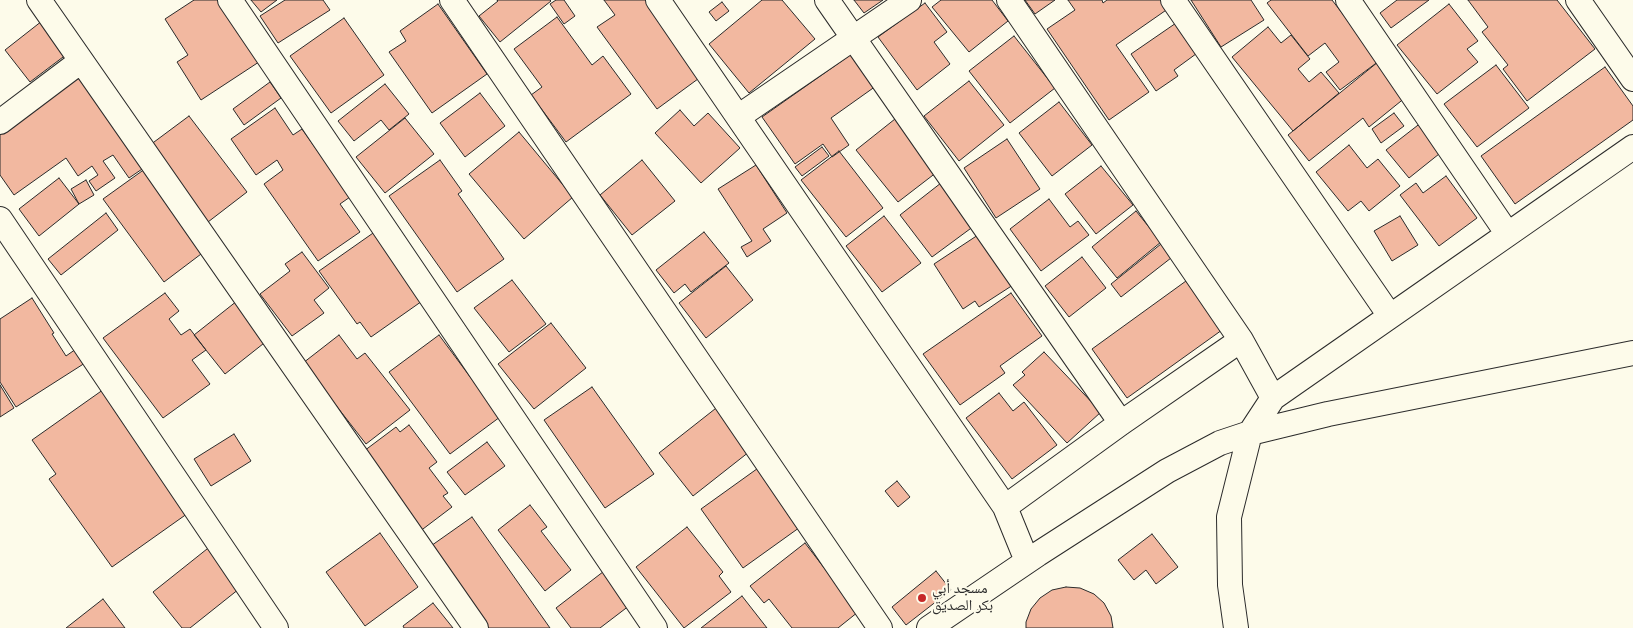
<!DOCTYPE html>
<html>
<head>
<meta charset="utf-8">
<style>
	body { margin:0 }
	canvas { display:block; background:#fdfbea }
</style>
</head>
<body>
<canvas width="1633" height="628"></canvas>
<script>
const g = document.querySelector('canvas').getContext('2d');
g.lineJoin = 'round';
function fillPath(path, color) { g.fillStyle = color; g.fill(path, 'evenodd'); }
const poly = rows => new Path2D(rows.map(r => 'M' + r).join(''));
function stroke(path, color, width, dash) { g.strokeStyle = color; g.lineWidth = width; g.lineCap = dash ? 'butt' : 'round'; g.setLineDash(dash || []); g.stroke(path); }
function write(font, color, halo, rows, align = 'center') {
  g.font = font + ' Roboto,"Noto Naskh Arabic",sans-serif'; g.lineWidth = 4; g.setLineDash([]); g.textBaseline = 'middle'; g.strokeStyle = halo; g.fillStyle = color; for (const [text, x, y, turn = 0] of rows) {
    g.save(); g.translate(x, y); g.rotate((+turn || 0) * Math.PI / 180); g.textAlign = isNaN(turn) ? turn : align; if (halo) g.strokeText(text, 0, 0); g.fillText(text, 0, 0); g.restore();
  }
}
const building = poly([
	[194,0,227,0,265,58,201,100,177,62,188,55,165,19,194,0],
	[251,0,277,0,261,12,251,0],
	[285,0,323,0,330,10,278,43,260,16,285,0],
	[497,0,550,0,551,1,500,42,479,16,498,1,497,0],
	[556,0,564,0,575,16,564,24,550,4,556,0],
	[604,0,646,0,702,76,657,109,597,27,615,15,604,0],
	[762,0,782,0,815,39,749,93,709,44,762,0],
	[854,0,883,0,864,13,854,0],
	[941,0,992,0,1008,21,969,52,932,7,941,0],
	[1025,0,1055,0,1035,14,1025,0],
	[1068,0,1102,0,1103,3,1107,0,1168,0,1172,6,1116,45,1149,92,1109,120,1047,29,1075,10,1068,0],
	[1191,0,1251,0,1264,20,1221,47,1191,0],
	[1271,0,1332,0,1379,61,1340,90,1326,72,1339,62,1325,43,1308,56,1267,3,1271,0],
	[1397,0,1429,0,1391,28,1380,13,1397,0],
	[1468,0,1557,0,1595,49,1527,101,1503,69,1508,65,1482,32,1488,27,1468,0],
	[722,2,729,11,716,21,709,12,722,2],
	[925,3,947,32,934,42,950,64,917,90,878,37,925,3],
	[438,4,487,74,432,113,389,52,406,41,400,31,438,4],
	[1449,4,1478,41,1467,49,1478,62,1437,94,1397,45,1449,4],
	[557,17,592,65,603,56,631,94,566,142,531,95,542,87,514,49,557,17],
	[344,18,384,75,331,113,290,56,344,18],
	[42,21,67,54,30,82,5,50,42,21],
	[1179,21,1200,51,1174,70,1178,76,1156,91,1131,54,1179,21],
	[1268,27,1281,43,1291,35,1310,59,1298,69,1309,82,1321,72,1339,93,1293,131,1232,57,1268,27],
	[1014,36,1055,88,1010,123,969,71,1014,36],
	[853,53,876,86,831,118,849,145,832,157,823,144,795,164,762,117,853,53],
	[1378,62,1406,97,1369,127,1363,118,1309,161,1288,135,1378,62],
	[1496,65,1529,108,1477,147,1444,104,1496,65],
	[1605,67,1633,106,1633,120,1515,204,1481,156,1605,67],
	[87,71,148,165,129,178,113,155,103,161,115,178,96,191,89,181,98,175,92,166,78,176,66,158,14,195,0,175,0,132,87,71],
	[969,81,1004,125,959,161,924,116,969,81],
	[270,82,281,98,244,125,233,109,270,82],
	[385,84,409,114,389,130,381,120,354,141,338,121,385,84],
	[480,93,505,126,465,157,440,123,480,93],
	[1059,102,1092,145,1052,176,1019,133,1059,102],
	[275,108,293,135,302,129,350,197,340,204,360,232,318,261,264,184,283,170,277,160,256,175,231,139,275,108],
	[680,110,694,126,708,113,740,148,701,183,655,133,680,110],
	[1394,113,1404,126,1381,143,1372,129,1394,113],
	[189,116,247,192,208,222,150,145,189,116],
	[405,118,434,154,385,193,356,157,405,118],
	[895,119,937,172,898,202,856,150,895,119],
	[1422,122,1444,150,1409,178,1386,150,1422,122],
	[519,132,573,197,524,239,469,174,519,132],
	[1007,139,1040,189,996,218,964,168,1007,139],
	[1349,145,1367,168,1378,159,1400,186,1369,211,1361,201,1348,211,1316,172,1349,145],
	[822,147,829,156,802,176,795,167,822,147],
	[839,151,883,208,846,237,801,180,839,151],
	[440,160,462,191,458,194,504,259,457,292,389,196,440,160],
	[642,160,675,201,632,235,600,195,642,160],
	[756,165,787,213,763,229,771,241,747,257,741,247,752,241,718,189,756,165],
	[149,166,209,248,164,282,103,199,149,166],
	[1101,166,1133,205,1096,234,1065,194,1101,166],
	[1446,176,1477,218,1439,246,1400,195,1416,183,1423,193,1446,176],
	[59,178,79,204,39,236,19,209,59,178],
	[86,180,94,195,79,204,71,189,86,180],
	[941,183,974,226,932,257,900,215,941,183],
	[1049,199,1070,227,1078,221,1089,235,1041,271,1010,229,1049,199],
	[1136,211,1161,242,1117,278,1092,247,1136,211],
	[106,213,118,230,61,275,48,259,106,213],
	[884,216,921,263,882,292,846,246,884,216],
	[1400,216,1418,245,1392,261,1374,231,1400,216],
	[376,231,425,299,371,337,360,322,357,324,319,271,376,231],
	[704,232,729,263,691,292,685,284,674,293,656,270,704,232],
	[978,235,1013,285,979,307,975,301,963,309,934,264,978,235],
	[1161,244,1171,258,1121,297,1111,284,1161,244],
	[302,252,329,288,314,300,324,313,292,336,260,294,290,271,285,264,302,252],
	[1082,257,1106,288,1069,317,1045,286,1082,257],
	[726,266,753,300,706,338,679,303,726,266],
	[512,280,546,324,509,352,474,308,512,280],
	[1186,281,1222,330,1127,398,1092,349,1186,281],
	[165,293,179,311,169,319,181,335,190,329,206,350,192,360,210,384,163,418,103,338,165,293],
	[1011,293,1042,336,1000,366,1005,373,960,405,923,354,1011,293],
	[242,297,273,336,225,374,194,335,242,297],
	[32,298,54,333,52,334,66,356,76,349,85,363,16,407,0,382,0,319,32,298],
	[551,323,586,368,534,409,498,364,551,323],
	[339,335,357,359,365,353,410,410,366,444,303,363,339,335],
	[439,335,500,417,450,454,389,372,439,335],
	[1044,352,1101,412,1067,443,1013,385,1025,375,1022,372,1044,352],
	[0,385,14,408,0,417,0,385],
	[107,387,191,511,112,567,49,479,56,474,32,440,107,387],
	[592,387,654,474,605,508,544,420,592,387],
	[999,393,1013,411,1024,402,1057,445,1012,479,966,418,999,393],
	[720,405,754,448,693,496,659,453,720,405],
	[409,425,437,462,429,468,448,493,443,496,452,507,419,532,360,454,396,427,400,432,409,425],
	[234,434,251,461,211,486,194,459,234,434],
	[487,442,505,466,465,495,447,472,487,442],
	[761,466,803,525,743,568,701,509,761,466],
	[897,481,910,497,898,507,885,491,897,481],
	[530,505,547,527,541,531,571,570,545,591,498,530,530,505],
	[472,517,550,628,485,628,428,548,472,517],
	[687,527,723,572,719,576,731,592,684,628,636,567,687,527],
	[380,533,418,587,365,626,326,572,380,533],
	[1152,534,1178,567,1156,584,1146,570,1134,580,1118,560,1152,534],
	[805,543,858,612,838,628,792,628,769,599,764,603,750,586,805,543],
	[212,545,244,585,190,628,182,628,153,592,212,545],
	[612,565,638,599,600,628,571,628,556,608,612,565],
	[936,571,951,590,906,625,892,607,936,571],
	[1066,587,1080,588,1094,594,1104,603,1111,616,1113,628,1026,628,1026,622,1031,609,1040,598,1052,590,1066,587],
	[742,596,767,628,701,628,742,596],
	[103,599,125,628,66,628,103,599],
	[433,603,453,628,404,628,403,626,433,603]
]);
fillPath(building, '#f2b8a0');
stroke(building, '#2b2b2b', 1);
const minor = poly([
	[39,0,476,628],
	[230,0,655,628],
	[452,0,880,628],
	[658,0,1005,507,1027,561],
	[827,0,1121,423],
	[1009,0,1241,340,1273,398],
	[1173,0,1390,316],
	[1348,0,1507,233],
	[1578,0,1633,79],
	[738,117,909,0],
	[0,122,81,61],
	[0,219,276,628],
	[1005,507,1121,423,1241,340],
	[929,628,1038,554,1167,471,1220,443,1250,433,1328,414,1633,353],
	[1236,628,1230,585,1229,517,1250,433,1273,398,1633,147]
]);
stroke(minor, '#2b2b2b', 26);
stroke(minor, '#fdfbea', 24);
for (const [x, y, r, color] of [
	[922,598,5,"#c62828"]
]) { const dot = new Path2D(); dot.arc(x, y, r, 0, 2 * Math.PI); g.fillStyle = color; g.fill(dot); stroke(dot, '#fdfbea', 2); }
write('15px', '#2b2b2b', '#fdfbea', [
	["مسجد أبي",932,589],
	["بكر الصديق",932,606]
], 'left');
</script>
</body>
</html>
